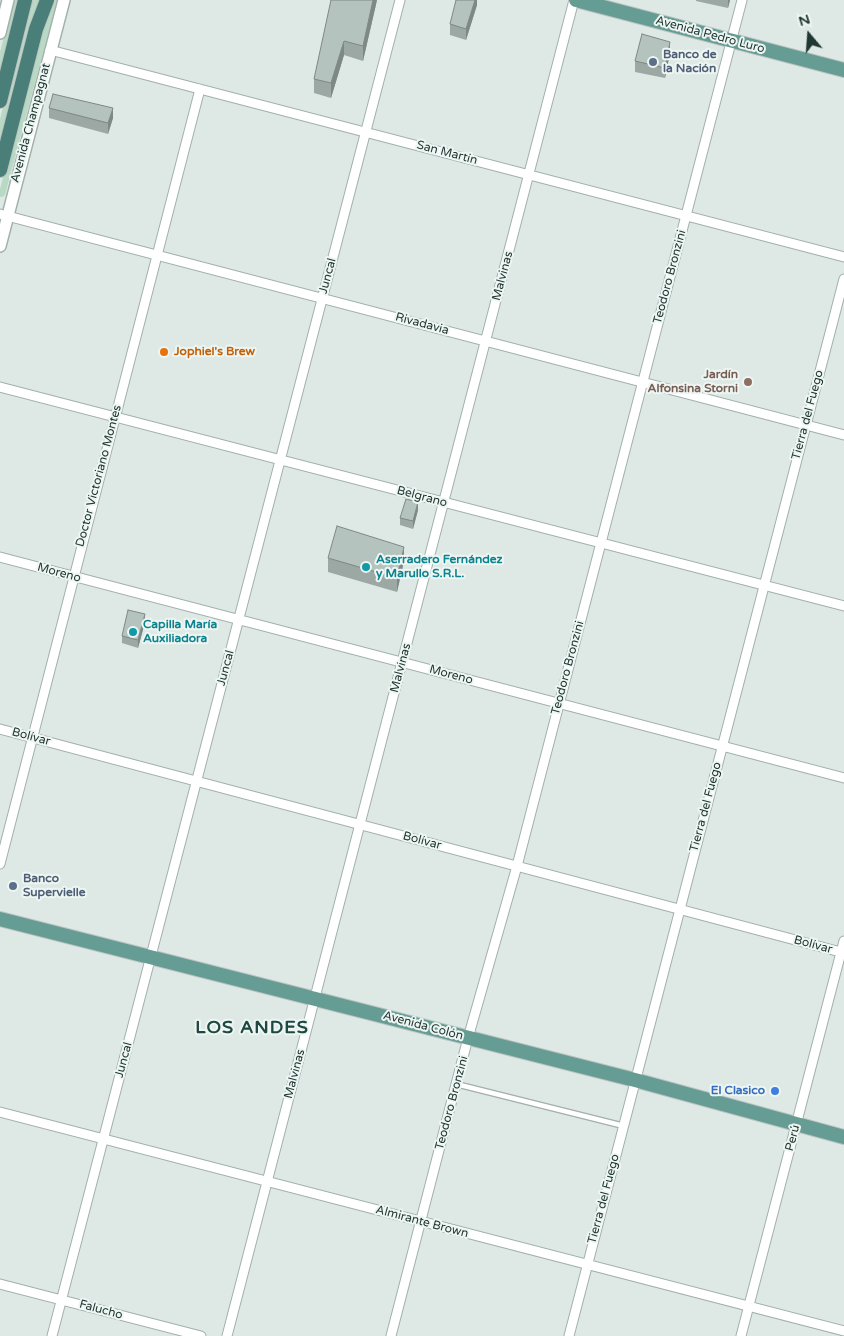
<!DOCTYPE html>
<html>
<head>
<meta charset="utf-8">
<style>
	body { margin:0 }
	#map { position:relative; width:844px; height:1336px; overflow:hidden; background:#dee9e5; font-family:"Varela Round",sans-serif }
	canvas { display:block }
	.north { position:absolute; left:784px; top:10px; width:50px; height:50px; -webkit-text-stroke:4px #eef6f3; paint-order:stroke; rotate:342deg; font-size:14px; font-weight:700; line-height:20px; text-align:center; color:#213733 }
	.north::after { content:''; display:block; margin:auto; width:18px; height:22px; background:#213733; clip-path:polygon(50% 0,100% 100%,50% 72%,0 100%) }
</style>
</head>
<body>
<div id="map">
<canvas width="844" height="1336"></canvas>
<div class="north">N</div>
</div>
<script>
const g = document.querySelector('canvas').getContext('2d');
g.lineJoin = 'round';
function fillPath(path, color) { g.fillStyle = color; g.fill(path, 'evenodd'); }
const poly = rows => new Path2D(rows.map(r => 'M' + r).join(''));
function stroke(path, color, width, dash) { g.strokeStyle = color; g.lineWidth = width; g.lineCap = dash ? 'butt' : 'round'; g.setLineDash(dash || []); g.stroke(path); }
function write(font, color, halo, rows, align = 'center') {
  g.font = font + ' "Varela Round",sans-serif'; g.lineWidth = 4; g.setLineDash([]); g.textBaseline = 'middle'; g.strokeStyle = halo; g.fillStyle = color; for (const [text, x, y, turn = 0] of rows) {
    g.save(); g.translate(x, y); g.rotate((+turn || 0) * Math.PI / 180); g.textAlign = isNaN(turn) ? turn : align; if (halo) g.strokeText(text, 0, 0); g.fillText(text, 0, 0); g.restore();
  }
}
fillPath(poly([
	[14,0,20,0,0,79,0,52],
	[31,0,42,0,0,146,0,119],
	[53,0,57,0,5,195,2,197,0,197,0,189,43,26]
]), '#b8d9c4');
const service = poly([
	[456,1084,624,1126]
]);
const minor = poly([
	[50,50,844,257],
	[0,214,844,435],
	[0,387,844,606],
	[0,557,844,778],
	[0,729,844,953],
	[0,864,200,89],
	[0,1112,844,1331],
	[0,1284,201,1336],
	[52,1336,400,0],
	[227,1336,574,0],
	[391,1336,468,1038,517,866,742,0],
	[569,1336,844,279],
	[741,1336,844,941]
]);
const tertiary = poly([
	[0,33,8,0],
	[0,246,64,0]
]);
const primary = poly([
	[576,0,844,70],
	[0,919,635,1080,844,1137]
]);
const trunk = poly([
	[0,101,25,0],
	[0,170,36,29,47,0]
]);
stroke(service, '#a2b0ac', 7);
stroke(minor, '#a2b0ac', 11);
stroke(tertiary, '#a2b0ac', 14);
stroke(primary, '#bcc3c2', 16);
stroke(trunk, '#bcc3c2', 16);
stroke(service, '#fff', 4.5);
stroke(minor, '#fff', 9);
stroke(tertiary, '#fff', 11);
stroke(primary, '#659c93', 14);
stroke(trunk, '#4a7e78', 14);
fillPath(poly([
	[377,0,363,61,344,55,331,98,314,93,314,79],
	[477,0,477,5,466,40,450,35,450,24],
	[696,0,730,0,728,8,696,1],
	[670,53,665,78,635,72,635,61],
	[49,108,113,118,108,134,49,118],
	[418,510,413,529,400,525,400,518],
	[328,558,404,561,397,592,328,572],
	[145,622,138,648,122,643,122,636]
]), '#9ba8a3');
fillPath(poly([
	[373,0,377,0,363,61,363,46],
	[475,0,477,0,477,5,466,40,466,29],
	[728,0,730,0,728,8],
	[344,41,344,55,331,98,331,83],
	[670,42,670,53,665,78,665,68],
	[113,108,113,118,108,134,108,123],
	[418,502,418,510,413,529,413,521],
	[404,547,404,561,397,592,397,578],
	[145,614,145,622,138,648,138,640]
]), '#7e8885');
const building = poly([
	[331,0,373,0,363,46,344,41,331,83,314,79,331,0],
	[456,0,475,0,466,29,450,24,456,0],
	[642,34,670,42,665,68,635,61,642,34],
	[53,94,113,108,108,123,49,108,53,94],
	[406,499,418,502,413,521,400,518,406,499],
	[337,526,404,547,397,578,328,558,337,526],
	[128,610,145,614,138,640,122,636,128,610]
]);
fillPath(building, '#b4c3be');
stroke(building, '#7e8885', 1);
for (const [x, y, r, color] of [
	[653,62,5,"#5c6f8a"],
	[164,352,5,"#e8710a"],
	[748,382,5,"#8d6e63"],
	[366,567,5,"#0f9aa8"],
	[133,632,5,"#0f9aa8"],
	[13,886,5,"#5c6f8a"],
	[775,1091,5,"#3f7fe0"]
]) { const dot = new Path2D(); dot.arc(x, y, r, 0, 2 * Math.PI); g.fillStyle = color; g.fill(dot); stroke(dot, '#eef6f3', 2); }
write('12px', '#213733', '#eef6f3', [
	["Avenida Pedro Luro",710,35,15],
	["Avenida Champagnat",31,123,-75],
	["San Martín",447,153,15],
	["Juncal",328,276,-75],
	["Malvinas",503,276,-75],
	["Teodoro Bronzini",670,277,-75],
	["Rivadavia",422,324,15],
	["Tierra del Fuego",808,415,-75],
	["Doctor Victoriano Montes",99,476,-75],
	["Belgrano",422,497,15],
	["Moreno",59,573,15],
	["Juncal",226,668,-75],
	["Malvinas",401,668,-75],
	["Teodoro Bronzini",568,668,-75],
	["Moreno",451,675,15],
	["Bolívar",31,737,15],
	["Tierra del Fuego",706,807,-75],
	["Bolívar",422,841,15],
	["Bolívar",813,945,15],
	["Avenida Colón",423,1026,15],
	["Juncal",124,1060,-75],
	["Malvinas",295,1074,-75],
	["Teodoro Bronzini",452,1103,-75],
	["Perú",793,1138,-75],
	["Tierra del Fuego",604,1199,-75],
	["Almirante Brown",422,1222,15],
	["Falucho",101,1310,15]
]);
write('bold 12px', '#4e5e75', '#eef6f3', [
	["Banco de",663,55],
	["la Nación",663,69],
	["Banco",23,879],
	["Supervielle",23,893]
], 'left');
write('bold 12px', '#c56008', '#eef6f3', [
	["Jophiel's Brew",174,352]
], 'left');
write('bold 12px', '#785e54', '#eef6f3', [
	["Jardín",738,375],
	["Alfonsina Storni",738,389]
], 'right');
write('bold 12px', '#0d838f', '#eef6f3', [
	["Aserradero Fernández",376,560],
	["y Marullo S.R.L.",376,574],
	["Capilla María",143,625],
	["Auxiliadora",143,639]
], 'left');
write('bold 12px', '#366cbe', '#eef6f3', [
	["El Clasico",765,1091]
], 'right');
g.letterSpacing = '1px';
write('bold 18px', '#1e4841', '#eef6f3', [
	["LOS ANDES",252,1028]
]);
g.letterSpacing = '0px';
</script>
</body>
</html>
